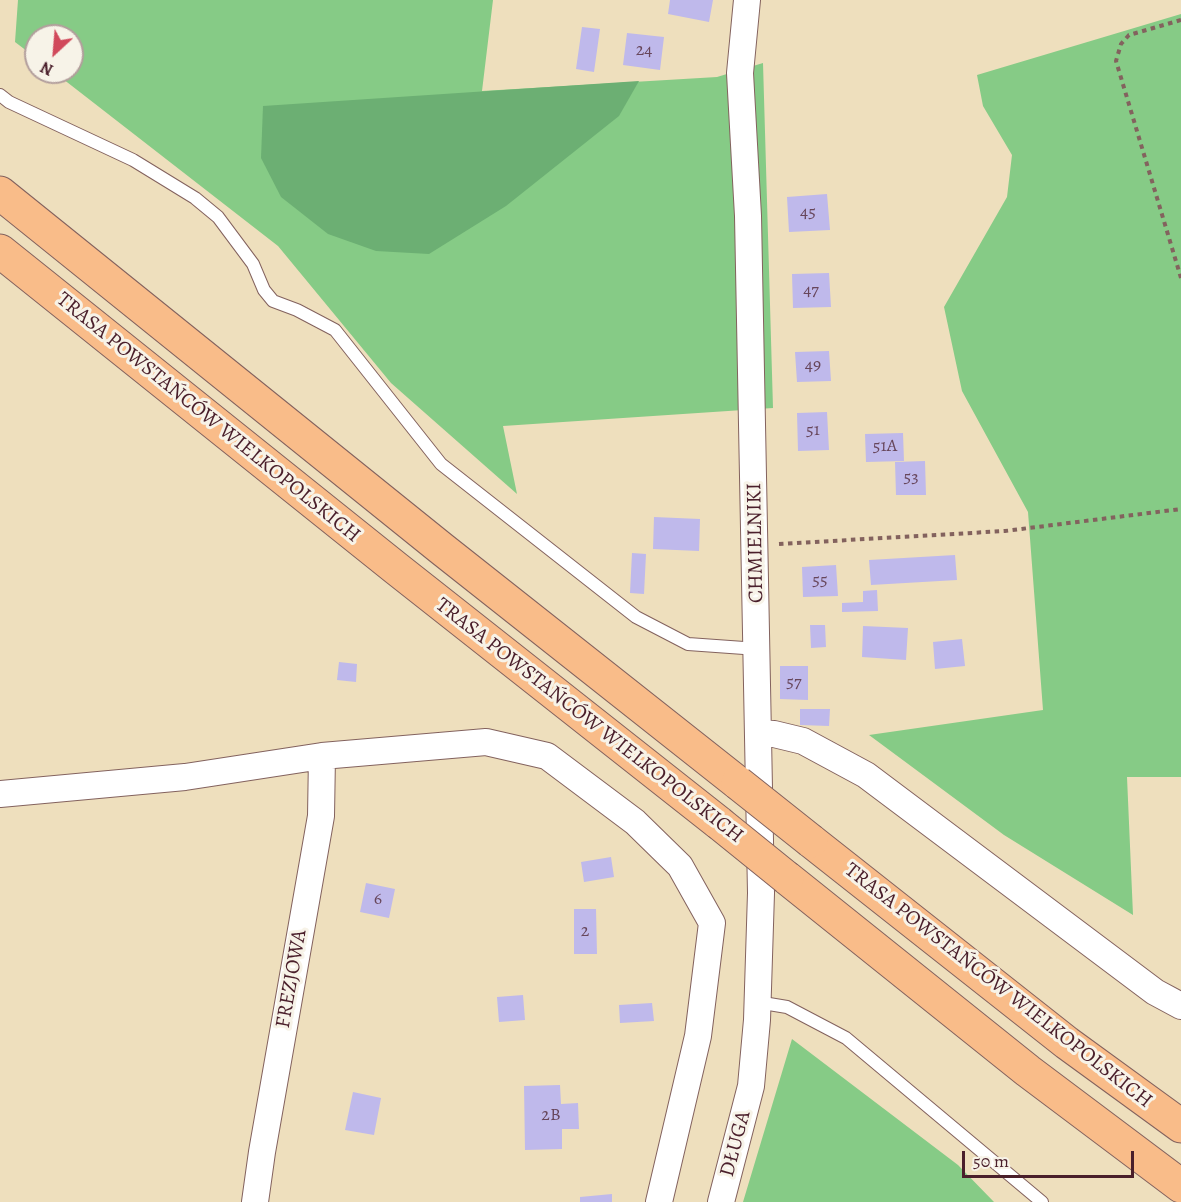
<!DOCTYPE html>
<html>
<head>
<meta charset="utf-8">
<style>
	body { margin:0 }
	#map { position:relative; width:1181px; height:1202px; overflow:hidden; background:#eedfbd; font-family:Alegreya,serif }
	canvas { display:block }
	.north { position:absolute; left:24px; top:24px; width:60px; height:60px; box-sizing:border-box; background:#f7f3e8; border:2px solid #b29e9c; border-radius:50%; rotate:206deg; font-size:16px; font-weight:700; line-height:24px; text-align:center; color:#4a1f2b }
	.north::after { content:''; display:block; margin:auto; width:21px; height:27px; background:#d1495b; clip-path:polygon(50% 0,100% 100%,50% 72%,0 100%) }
	.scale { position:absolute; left:962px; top:1151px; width:172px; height:27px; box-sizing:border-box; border:3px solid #4a1f2b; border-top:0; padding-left:8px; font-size:18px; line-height:21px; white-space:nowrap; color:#4a1f2b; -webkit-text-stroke:4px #f7f3e8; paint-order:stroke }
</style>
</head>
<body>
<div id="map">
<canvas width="1181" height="1202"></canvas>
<div class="north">N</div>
<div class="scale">50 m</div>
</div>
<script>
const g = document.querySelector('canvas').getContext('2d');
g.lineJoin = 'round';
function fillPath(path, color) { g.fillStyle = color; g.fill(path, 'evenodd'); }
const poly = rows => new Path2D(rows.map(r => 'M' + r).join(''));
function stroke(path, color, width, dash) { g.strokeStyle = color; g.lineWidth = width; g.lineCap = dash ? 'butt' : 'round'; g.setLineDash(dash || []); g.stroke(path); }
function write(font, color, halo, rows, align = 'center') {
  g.font = font + ' Alegreya,serif'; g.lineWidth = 6; g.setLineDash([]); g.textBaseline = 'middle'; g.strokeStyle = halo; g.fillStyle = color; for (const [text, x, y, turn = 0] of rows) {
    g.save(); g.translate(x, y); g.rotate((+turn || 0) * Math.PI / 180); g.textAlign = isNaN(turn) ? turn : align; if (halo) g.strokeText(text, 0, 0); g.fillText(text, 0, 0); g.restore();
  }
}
fillPath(poly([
	[18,0,493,0,482,91,717,77,763,63,773,408,503,426,517,494,391,383,278,246,54,72,72,72,72,36,36,36,36,58,15,42],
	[1181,14,1181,777,1127,777,1133,915,1004,835,869,735,1043,710,1028,512,962,391,944,307,1007,197,1012,155,983,106,977,75],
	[792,1039,958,1165,994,1202,743,1202]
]), '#86cb86');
fillPath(poly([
	[639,81,619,116,506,206,429,254,376,251,328,234,281,197,261,158,263,106]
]), '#6caf73');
fillPath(poly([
	[670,0,713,0,709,22,668,14],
	[582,27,600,29,594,72,576,69],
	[627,33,664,37,660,70,623,65],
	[827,194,830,230,789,232,787,197],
	[829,273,831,307,793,308,792,274],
	[829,351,831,381,797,382,795,352],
	[827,412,829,450,798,451,797,413],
	[903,433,904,461,866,462,865,434],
	[925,461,926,495,896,495,895,462],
	[654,517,700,519,699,551,653,549],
	[632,553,646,554,644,594,630,593],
	[955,555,957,580,871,585,869,560],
	[836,565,838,596,803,597,802,567],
	[877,590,878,611,842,612,842,603,863,602,863,591],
	[810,625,825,625,826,647,811,648],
	[863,626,908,628,906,660,862,657],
	[962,639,965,666,935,669,933,642],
	[339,662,357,664,356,682,337,680],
	[780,666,808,666,808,700,780,699],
	[800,709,830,709,829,726,800,725],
	[611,857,614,877,584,882,581,862],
	[366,883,395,889,389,918,360,912],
	[574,909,596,909,597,954,574,954],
	[523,995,525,1020,499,1022,497,997],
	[652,1003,654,1021,620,1023,619,1005],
	[560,1085,561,1104,578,1103,579,1129,562,1129,562,1149,525,1150,524,1086],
	[353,1092,381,1098,374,1135,345,1130],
	[612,1194,612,1202,580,1202,580,1197]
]), '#bfb9eb');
const service = poly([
	[0,95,9,102,133,160,195,198,218,217,253,264,264,290,273,301,297,310,335,330,441,464,636,617,688,644,758,649],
	[757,1002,787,1007,846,1038,1042,1202]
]);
const minor = poly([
	[759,733,774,734,803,741,866,775,1155,992,1181,1006],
	[0,794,185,777,322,756,486,742,547,756,635,822,680,866,712,923,698,1036,659,1202],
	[255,1202,262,1152,321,816,322,756],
	[721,1202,751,1086,757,1020,761,893,748,216,740,73,747,0]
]);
const motorway = poly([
	[0,193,442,549,738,783],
	[0,251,397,569,719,823],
	[811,841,1067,1043,1181,1126],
	[787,878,1028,1071,1181,1186]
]);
stroke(service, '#83625e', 14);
stroke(minor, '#83625e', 28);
stroke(motorway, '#83625e', 35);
stroke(poly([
	[1181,20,1129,35,1121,44,1116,61,1181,278],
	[779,544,1005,531,1181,509]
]), '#83625e', 4, [4.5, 4.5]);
stroke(service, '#fff', 12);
stroke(minor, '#fff', 26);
stroke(motorway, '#f9bc89', 33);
const motorwayBridge = poly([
	[738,783,811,841],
	[719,823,787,878]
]);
stroke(motorwayBridge, '#83625e', 35, []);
stroke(motorwayBridge, '#f9bc89', 33);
write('18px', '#67465b', null, [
	["24",644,51],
	["45",808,213],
	["47",811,291],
	["49",813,366],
	["51",813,431],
	["51A",885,447],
	["53",911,478],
	["55",820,581],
	["57",794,683],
	["6",378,900],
	["2",585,932],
	["2B",551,1116]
]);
write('21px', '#4a1f2b', '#f7f3e8', [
	["TRASA POWSTAŃCÓW WIELKOPOLSKICH",208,418,39],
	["CHMIELNIKI",756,543,-91],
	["TRASA POWSTAŃCÓW WIELKOPOLSKICH",589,721,38],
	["FREZJOWA",292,979,-80],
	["TRASA POWSTAŃCÓW WIELKOPOLSKICH",998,986,38],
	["DŁUGA",736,1144,-75]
]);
</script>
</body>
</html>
